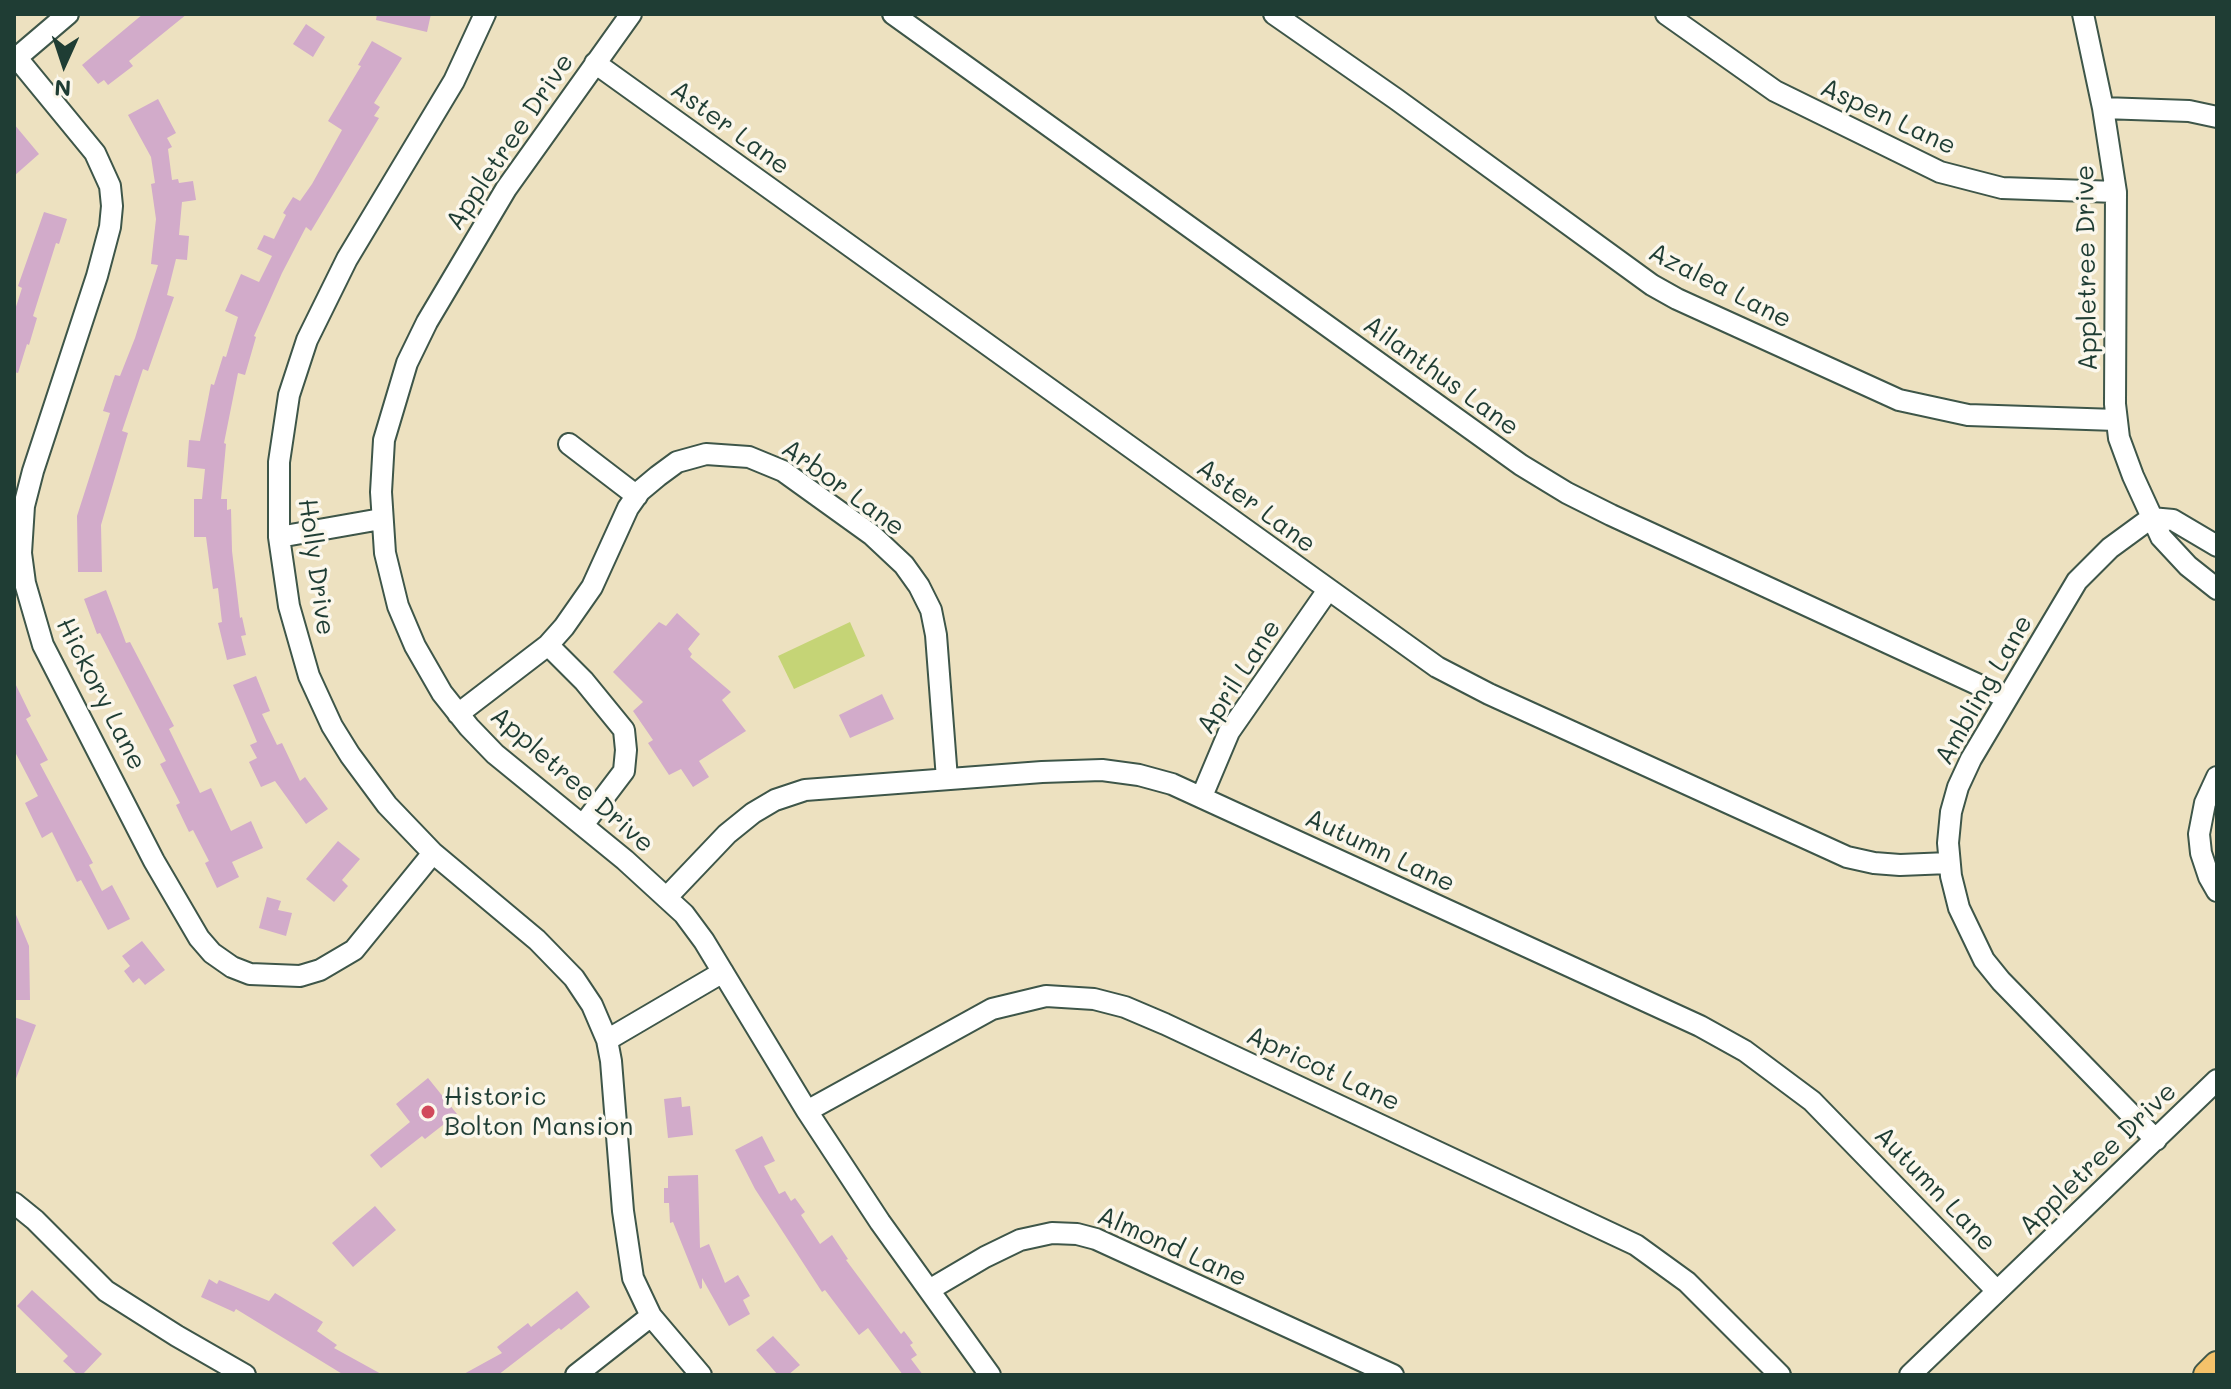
<!DOCTYPE html>
<html>
<head>
<meta charset="utf-8">
<style>
	body { margin:0 }
	#map { position:relative; width:2231px; height:1389px; overflow:hidden; background:#ede1c0; font-family:Mali,sans-serif }
	canvas { display:block }
	.frame { position:absolute; inset:0; border:16px solid #1f3d34; pointer-events:none }
	.north { position:absolute; left:24px; top:24px; width:80px; height:80px; -webkit-text-stroke:6px #fbf7ec; paint-order:stroke; rotate:183deg; font-size:22px; font-weight:700; line-height:32px; text-align:center; color:#1f3d34 }
	.north::after { content:''; display:block; margin:auto; width:28px; height:36px; background:#1f3d34; clip-path:polygon(50% 0,100% 100%,50% 72%,0 100%) }
</style>
</head>
<body>
<div id="map">
<canvas width="2231" height="1389"></canvas>
<div class="frame"></div>
<div class="north">N</div>
</div>
<script>
const g = document.querySelector('canvas').getContext('2d');
g.lineJoin = 'round';
function fillPath(path, color) { g.fillStyle = color; g.fill(path, 'evenodd'); }
const poly = rows => new Path2D(rows.map(r => 'M' + r).join(''));
function stroke(path, color, width, dash) { g.strokeStyle = color; g.lineWidth = width; g.lineCap = dash ? 'butt' : 'round'; g.setLineDash(dash || []); g.stroke(path); }
function write(font, color, halo, rows, align = 'center') {
  g.font = font + ' Mali,sans-serif'; g.lineWidth = 7; g.setLineDash([]); g.textBaseline = 'middle'; g.strokeStyle = halo; g.fillStyle = color; for (const [text, x, y, turn = 0] of rows) {
    g.save(); g.translate(x, y); g.rotate((+turn || 0) * Math.PI / 180); g.textAlign = isNaN(turn) ? turn : align; if (halo) g.strokeText(text, 0, 0); g.fillText(text, 0, 0); g.restore();
  }
}
fillPath(poly([
	[850,622,865,656,794,689,778,656]
]), '#c5d476');
fillPath(poly([
	[143,14,187,14,129,61,133,66,108,85,104,80,98,84,82,65],
	[377,14,431,14,427,32,376,20],
	[306,24,325,37,313,57,293,44],
	[372,41,402,58,374,103,380,107,374,116,379,118,311,231,306,227,282,273,254,336,256,337,245,375,238,373,224,443,226,444,221,499,227,499,227,510,231,509,232,551,240,618,242,617,246,635,241,636,246,655,227,660,218,623,222,622,218,588,213,589,206,537,194,537,194,499,202,499,205,469,187,467,189,440,200,441,211,384,214,385,223,356,226,357,238,317,225,311,241,274,259,282,272,256,257,249,264,235,274,239,286,215,283,213,293,197,300,201,312,184,342,130,328,121,361,66,358,65],
	[158,99,176,133,167,138,172,147,168,149,172,180,178,179,179,183,193,181,196,200,182,202,179,235,189,236,187,260,176,259,167,295,174,297,148,371,143,369,122,431,128,433,101,525,102,572,78,572,77,516,110,413,103,411,115,375,120,376,135,338,158,265,151,264,156,219,151,184,155,183,151,157,128,115],
	[14,124,39,154,14,176],
	[44,212,67,219,59,244,56,243,33,316,37,318,29,345,27,344,18,373,14,372,14,313,22,288,18,286],
	[106,590,126,643,130,642,174,726,169,729,200,793,211,788,231,831,251,821,263,848,232,862,239,877,217,888,205,863,209,861,193,830,189,832,176,805,180,803,160,764,166,761,100,633,97,634,84,599],
	[677,613,700,634,688,649,692,654,690,657,731,692,722,700,746,731,699,761,709,777,693,787,681,769,669,775,648,743,653,740,633,711,643,702,613,672,659,622,666,626],
	[256,676,270,711,262,714,277,745,282,743,300,781,305,777,328,809,306,824,275,781,261,787,249,762,257,758,250,745,257,742,233,685],
	[14,681,31,716,26,719,48,760,40,764,93,863,89,865,102,891,112,885,130,919,108,930,81,880,77,882,52,832,42,838,25,803,38,796,14,750],
	[882,694,894,719,850,738,839,715],
	[338,841,360,859,342,880,348,886,334,902,306,879],
	[267,897,281,901,278,910,292,913,286,936,259,928],
	[14,910,29,946,30,1000,14,1000],
	[142,941,165,970,145,985,139,978,133,983,124,971,130,966,122,956],
	[14,1017,36,1025,14,1084],
	[428,1078,457,1114,425,1139,422,1136,381,1168,370,1155,410,1122,396,1104],
	[681,1097,682,1107,690,1106,693,1135,668,1138,664,1099],
	[762,1136,775,1161,764,1166,779,1194,785,1191,791,1201,795,1198,805,1212,801,1215,820,1244,832,1235,848,1259,846,1260,901,1334,904,1331,913,1343,910,1345,917,1355,911,1359,923,1375,903,1375,868,1328,859,1335,825,1290,822,1292,755,1189,735,1150],
	[698,1175,700,1248,709,1244,725,1283,738,1275,750,1296,743,1300,750,1314,729,1326,702,1278,702,1288,700,1289,673,1222,670,1223,669,1203,664,1203,664,1188,668,1188,668,1176],
	[375,1206,396,1230,353,1267,332,1243],
	[209,1279,217,1284,219,1280,269,1301,275,1293,323,1322,317,1331,337,1345,334,1348,383,1375,344,1375,236,1309,234,1312,201,1297],
	[32,1290,102,1354,82,1375,78,1375,63,1361,68,1356,17,1306],
	[577,1291,590,1307,561,1330,559,1328,498,1375,462,1375,502,1353,497,1347,528,1323,531,1327],
	[773,1336,800,1365,788,1375,778,1375,756,1350]
]), '#d2abca');
const minor = poly([
	[485,14,454,81,347,259,307,340,289,395,279,462,279,537,289,606,309,676,332,726,350,755,387,805,433,853,537,940,574,978,592,1005,607,1040,611,1061,623,1211,633,1278,651,1316,701,1375],
	[631,14,506,189,427,322,407,363,384,440,381,492,385,553,398,606,415,646,442,693,469,727,495,754,625,860,684,914,704,941,807,1111,880,1222,990,1375],
	[893,14,1521,465,1567,493,1611,515,2007,698],
	[1274,14,1396,99,1652,285,1677,299,1899,400,1968,415,2116,420],
	[1666,14,1775,91,1940,172,2002,188,2116,192],
	[2083,14,2103,108,2116,192,2115,404,2119,438,2133,476,2161,537,2188,566,2217,589],
	[17,58,95,153,110,186,112,206,110,227,97,276,33,471,24,506,21,553,25,583,43,645,154,861,199,938,212,953,232,967,250,974,300,976,320,970,354,950,433,853],
	[14,60,68,14],
	[595,63,1437,667,1489,694,1847,857,1874,863,1900,865,1949,863],
	[2103,108,2189,111,2217,117],
	[569,444,637,496],
	[2151,518,2110,548,2077,581,1971,759,1958,787,1951,812,1948,843,1951,876,1959,908,1984,960,2001,981,2156,1140],
	[2151,518,2173,520,2217,546],
	[279,537,381,519],
	[548,645,584,681,624,730,626,750,624,771,583,825],
	[458,714,548,645,564,627,592,587,628,508,640,491,658,476,677,462,706,454,749,457,783,471,872,535,904,565,919,586,931,610,936,635,947,779],
	[2217,777,2205,803,2199,834,2201,853,2209,877,2217,891],
	[1202,796,1229,732,1328,590],
	[667,897,727,834,753,813,775,800,805,790,1042,772,1102,770,1139,775,1172,784,1700,1026,1745,1051,1812,1101,1997,1291],
	[607,1040,723,972],
	[807,1111,992,1009,1046,996,1094,999,1125,1007,1165,1024,1636,1245,1687,1282,1780,1375],
	[14,1203,35,1220,106,1291,177,1336,245,1375],
	[929,1290,985,1257,1020,1240,1052,1233,1077,1234,1096,1239,1393,1375],
	[576,1375,651,1316],
	[1910,1375,2217,1080]
]);
const major = poly([
	[2207,1375,2217,1365]
]);
stroke(minor, '#3e5649', 24);
stroke(major, '#3e5649', 30);
stroke(minor, '#fff', 20);
stroke(major, '#f4c26a', 26);
for (const [x, y, r, color] of [
	[428,1112,8,"#d1495b"]
]) { const dot = new Path2D(); dot.arc(x, y, r, 0, 2 * Math.PI); g.fillStyle = color; g.fill(dot); stroke(dot, '#fbf7ec', 3); }
write('26px', '#1f3d34', '#fbf7ec', [
	["Aspen Lane",1888,117,25],
	["Aster Lane",730,128,36],
	["Appletree Drive",510,142,-56],
	["Appletree Drive",2087,268,-91],
	["Azalea Lane",1720,286,27],
	["Ailanthus Lane",1441,376,36],
	["Arbor Lane",843,488,36],
	["Aster Lane",1256,506,36],
	["Holly Drive",316,567,82],
	["April Lane",1239,677,-57],
	["Ambling Lane",1984,690,-60],
	["Hickory Lane",101,694,63],
	["Appletree Drive",572,780,41],
	["Autumn Lane",1380,851,25],
	["Apricot Lane",1323,1069,25],
	["Appletree Drive",2098,1159,-44],
	["Autumn Lane",1935,1189,46],
	["Almond Lane",1172,1247,24]
]);
write('26px', '#1f3d34', '#fbf7ec', [
	["Historic",444,1097],
	["Bolton Mansion",444,1127]
], 'left');
</script>
</body>
</html>
